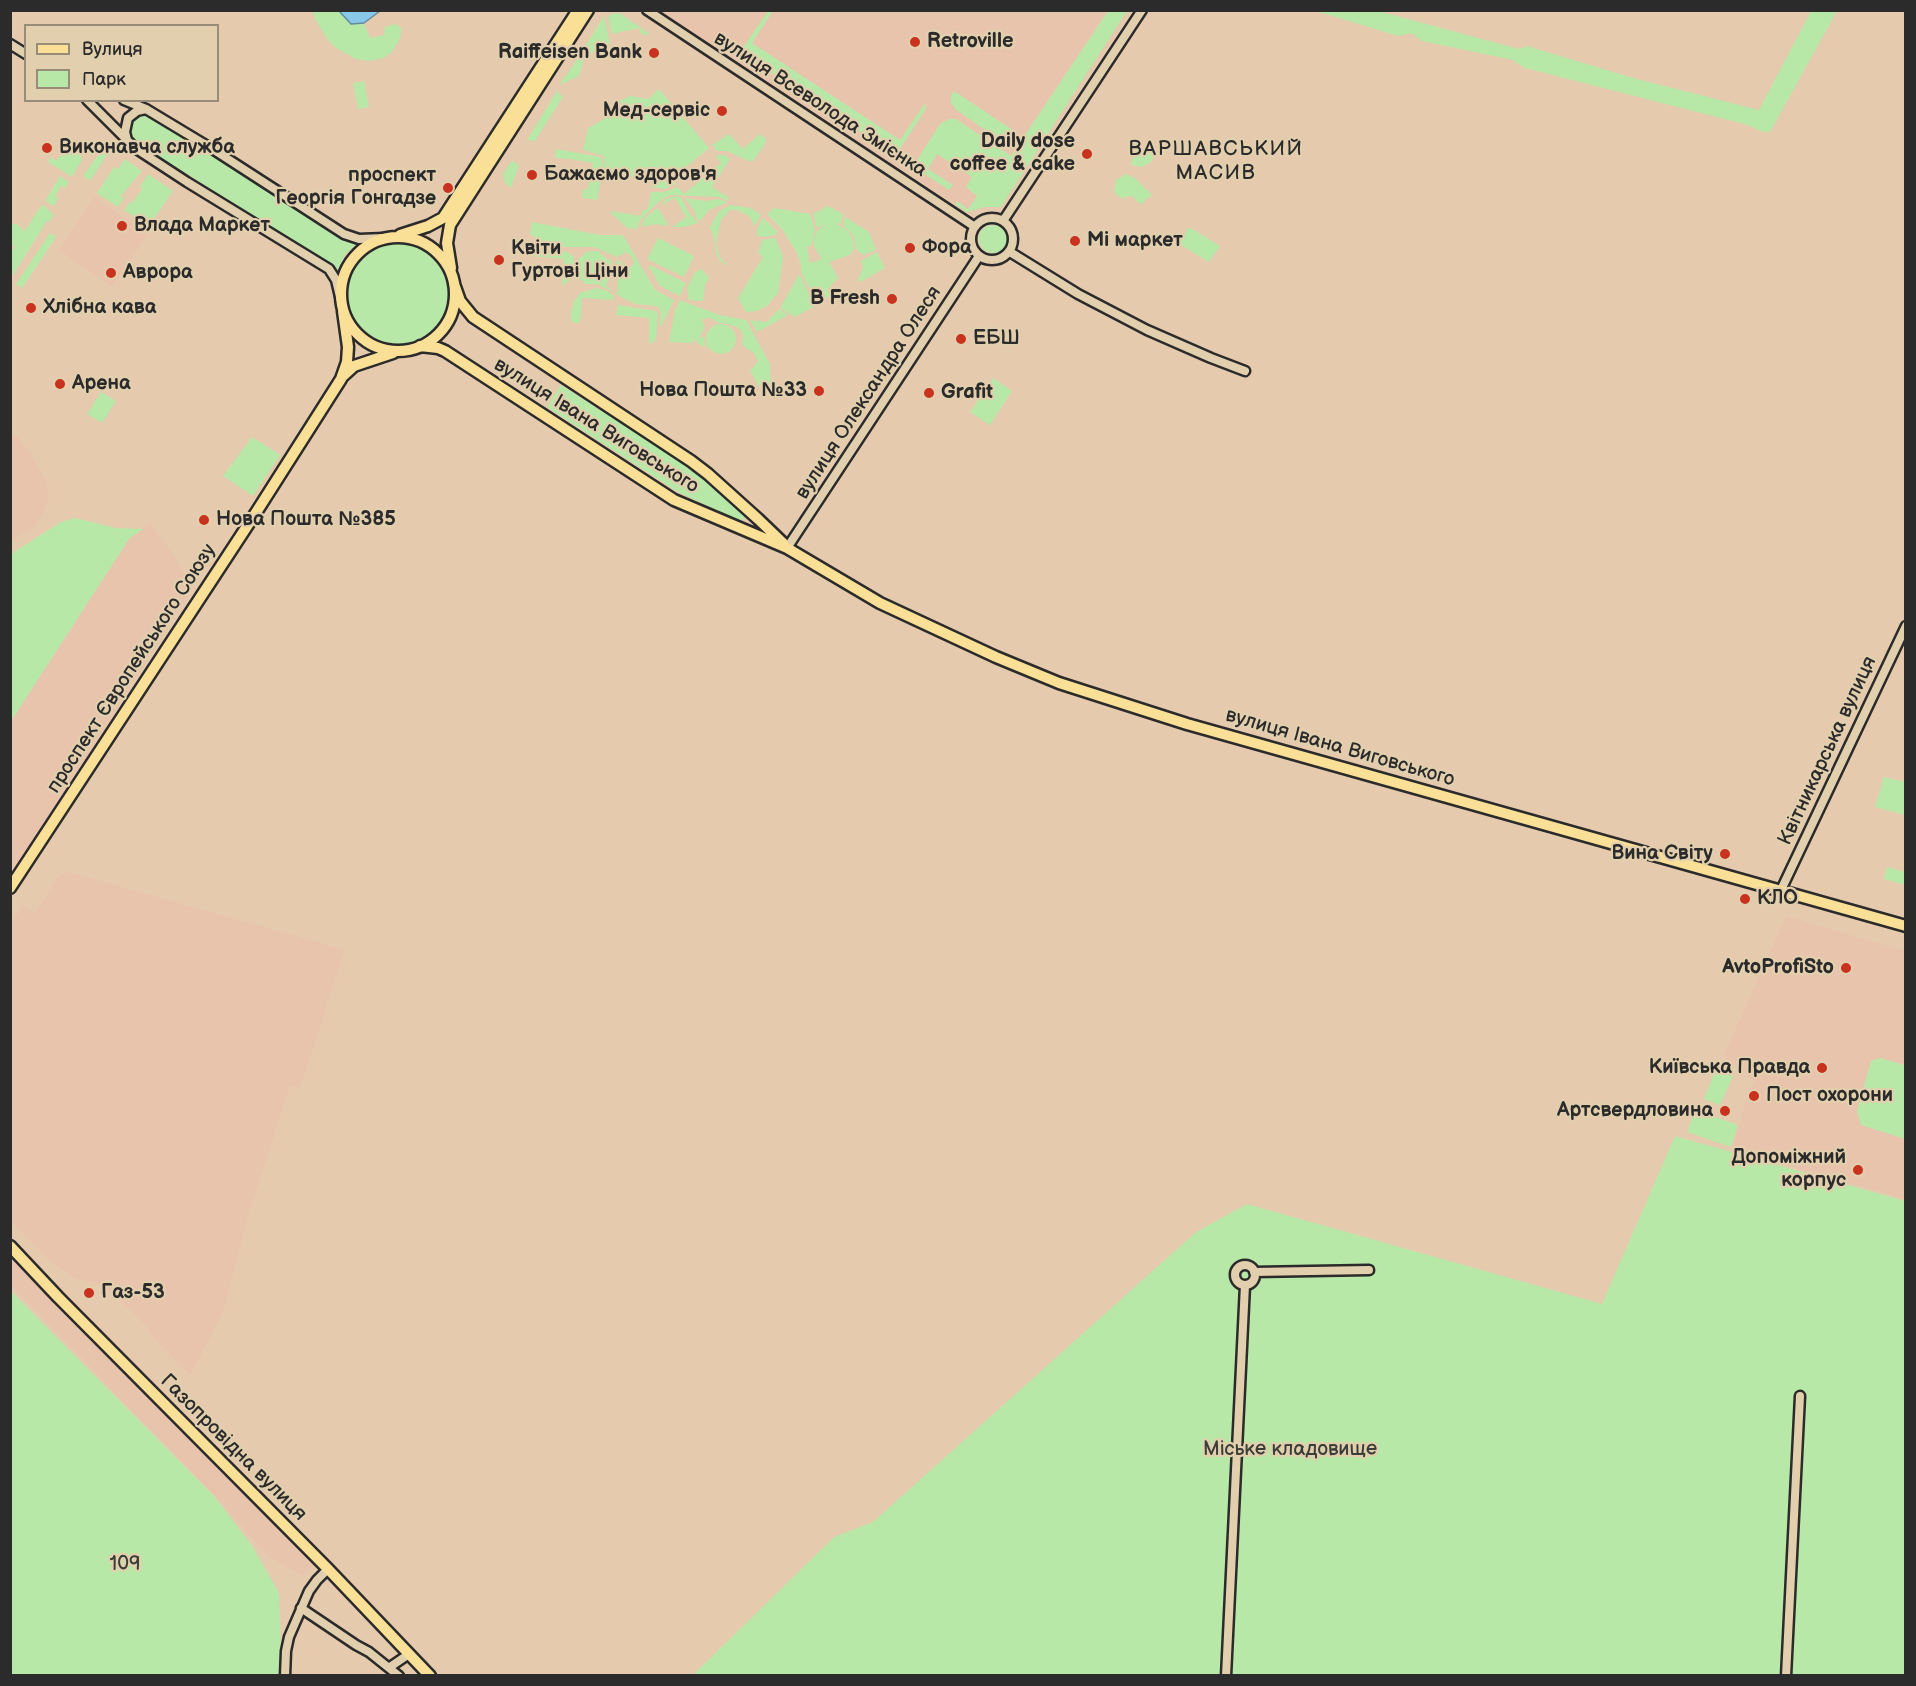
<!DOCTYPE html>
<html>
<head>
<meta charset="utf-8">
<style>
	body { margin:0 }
	#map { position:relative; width:1916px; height:1686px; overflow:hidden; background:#e5caad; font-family:"Balsamiq Sans",sans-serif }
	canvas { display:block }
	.frame { position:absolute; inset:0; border:12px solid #2b2b2b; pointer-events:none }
	.legend { position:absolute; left:24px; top:24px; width:195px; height:78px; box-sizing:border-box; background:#e2cfad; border:2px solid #998d79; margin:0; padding:8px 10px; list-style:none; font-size:18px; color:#2b2b2b }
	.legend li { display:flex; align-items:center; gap:12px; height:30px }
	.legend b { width:30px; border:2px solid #998d79 }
</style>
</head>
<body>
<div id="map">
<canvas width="1916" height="1686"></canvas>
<div class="frame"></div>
<ul class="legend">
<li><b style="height:8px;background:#fadf96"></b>Вулиця</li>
<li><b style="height:16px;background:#b7e8a8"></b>Парк</li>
</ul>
</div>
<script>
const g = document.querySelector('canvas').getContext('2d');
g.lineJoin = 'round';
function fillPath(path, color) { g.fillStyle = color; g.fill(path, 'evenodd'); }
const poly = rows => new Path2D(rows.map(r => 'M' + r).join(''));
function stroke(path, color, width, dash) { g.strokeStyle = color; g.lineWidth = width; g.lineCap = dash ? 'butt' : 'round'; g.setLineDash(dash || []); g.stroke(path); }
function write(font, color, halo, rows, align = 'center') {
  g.font = font + ' "Balsamiq Sans",sans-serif'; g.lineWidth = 4.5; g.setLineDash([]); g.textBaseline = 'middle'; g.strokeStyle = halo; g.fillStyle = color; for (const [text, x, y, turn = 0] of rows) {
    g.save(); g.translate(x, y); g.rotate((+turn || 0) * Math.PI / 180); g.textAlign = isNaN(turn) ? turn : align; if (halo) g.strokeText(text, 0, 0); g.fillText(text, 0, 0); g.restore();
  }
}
fillPath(poly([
	[660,11,1128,11,1001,207,985,207,967,212],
	[95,197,148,234,112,287,59,250],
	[11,433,18,438,29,451,47,483,48,500,42,516,34,528,11,540],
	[150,523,175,556,181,569,193,587,11,877,11,721,129,539],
	[69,872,345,950,300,1088,290,1086,251,1207,222,1315,190,1375,151,1335,147,1326,103,1284,76,1279,52,1263,11,1221,11,924,23,905,35,913,59,875],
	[1786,916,1905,951,1905,1199,1732,1149,1750,1088,1755,1082,1724,1055],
	[10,1253,315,1563,303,1576,270,1558,215,1496,11,1285]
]), '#e9c4ad');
fillPath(poly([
	[313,11,339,11,351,24,364,23,370,38,384,35,385,27,395,24,402,28,400,38,392,52,384,58,369,61,356,59,336,48,327,39,315,19],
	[768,11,773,11,752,43,900,140,925,103,926,109,896,155,742,54,742,49],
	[1108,11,1127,11,1001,207,985,207,967,212,955,204,957,201,968,209,977,196,966,187,972,177,937,154,928,169,953,185,949,190,915,168,915,163,940,124,949,119,956,119,1011,156],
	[1316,11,1378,11,1519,49,1527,46,1633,78,1759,110,1811,11,1837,11,1770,132,1760,131,1748,125,1525,68,1513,60,1422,41,1411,33,1398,36],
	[613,13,621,14,650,34,642,35,639,28,612,34,608,17],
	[604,16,610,43,585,57,580,55],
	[579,57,584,60,579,76,559,85],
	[364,81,369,107,358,109,353,83],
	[659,89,709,148,672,179,676,184,664,189,652,187,653,180,605,172,604,156,583,150,588,128,624,108,620,101,630,96,648,99],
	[557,91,563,97,535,141,527,140],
	[954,91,1017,133,1009,146,956,110,951,103,951,96],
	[144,112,356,244,344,256,339,270,138,143,129,134,130,123,133,118],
	[729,134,743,149,760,134,766,139,766,143,753,161,749,161,727,151,717,151,712,145],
	[63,141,80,152,82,160,72,177,48,162,51,157,57,161,62,153,58,149],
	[103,148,109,152,90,181,83,176],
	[556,149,601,157,604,166,597,200,583,198,582,196,583,189,588,189,593,163,570,159,555,158],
	[1143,149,1154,154,1152,161,1142,167,1131,165,1133,156,1137,151],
	[718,155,725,155,730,159,712,187,729,198,728,200,719,197,671,195,661,200,649,211,639,222,638,228,631,229,626,227,610,212,610,211,641,216,642,211,648,209,651,192,664,192,678,187,684,194,721,163,716,157],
	[125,159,142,171,121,196,124,198,118,207,97,193,114,167,118,169],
	[512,161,519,165,511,188,505,183,503,174],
	[148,174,173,191,149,226,124,210,130,202,132,203,142,189,140,187],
	[1126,174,1135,178,1152,195,1145,200,1143,204,1137,202,1133,196,1120,198,1114,192,1116,180],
	[60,176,69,182,65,188,61,186,55,196,58,198,54,206,45,201],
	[677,196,682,198,688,211,698,223,684,227,672,227,686,217,675,198,660,206,666,199],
	[685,198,706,201,719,199,728,202,709,210,700,221,696,218,695,212],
	[42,204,54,215,49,222,47,221,11,278,11,252,15,246,11,245,11,224,17,224,25,231],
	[731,205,751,208,761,215,755,226,749,216,738,210,730,210,721,220,716,243,720,257,728,266,720,261,717,255,712,230,709,229,719,211],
	[828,206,843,214,841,223,836,224,847,230,852,237,854,248,850,255,829,262,838,278,827,290,831,295,817,304,801,272,801,264,797,253,782,229,767,214,774,208,810,214,815,230,812,245,807,247,810,263,822,259,814,247,814,239,817,231,827,224,817,228,813,214],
	[658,208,669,226,656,224,641,227,646,217],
	[845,217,869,232,876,250,863,255,856,249,854,236,843,225],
	[763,218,778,232,777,234,766,237,757,236,757,229],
	[532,222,600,235,623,235,655,290,674,300,661,327,660,326,661,313,659,308,655,306,635,304,617,295,618,270,616,261,619,260,625,267,632,267,634,262,631,256,626,252,617,257,594,247,560,247,558,243,547,244,530,234],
	'979 239a14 14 0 1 1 28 0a14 14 0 1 1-28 0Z',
	[1189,227,1220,246,1209,262,1179,244],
	[50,233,56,237,22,288,16,284],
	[658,238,694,256,684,277,647,259],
	[776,238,783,257,778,293,767,306,757,311,746,312,738,298,763,257,758,253,762,240],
	'347 294a51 51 0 1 1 102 0a51 51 0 1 1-102 0Z',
	[535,249,567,252,572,255,574,259,570,280,562,286,564,259,533,256],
	[592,251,598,251,608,260,611,259,613,272,606,285,614,292,596,284,586,284,578,277,576,266,577,261,586,252],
	[877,252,885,268,860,282,858,280,863,267,861,261],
	[650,265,686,283,680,296,660,286,649,267],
	[702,269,709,278,705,285,703,301,689,300,687,288,695,272],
	[799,274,815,306,795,317,780,308],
	[596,288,607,291,614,296,613,300,582,298,580,323,574,323,571,320,571,312,574,301,580,293],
	[680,300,719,315,746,320,770,364,771,388,768,391,765,387,759,386,750,371,758,361,754,353,742,345,743,336,741,330,736,327,725,323,718,323,711,318,702,319,705,327,699,338,704,337,705,348,697,343,697,339,691,343,669,342,675,310],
	[618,305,656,311,658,314,656,338,653,343,649,343,649,318,616,315],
	[779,309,788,315,757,332,750,320,767,322],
	'706 339a15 15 0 1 1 30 0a15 15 0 1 1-30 0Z',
	[993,378,1012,391,990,425,970,412],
	[561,385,692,469,745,516,742,522,678,492,547,407],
	[101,392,116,401,102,423,87,414],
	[252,437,280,455,253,496,223,476],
	[75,518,115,528,143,529,129,539,11,721,11,554,61,522],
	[1884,777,1905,782,1905,815,1875,807],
	[1887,867,1905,872,1905,885,1884,879],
	[1880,1058,1905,1065,1905,1139,1861,1125,1857,1111,1871,1061],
	[1716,1069,1733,1076,1720,1105,1704,1099],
	[1695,1110,1738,1125,1731,1147,1687,1132],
	[1675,1136,1905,1201,1905,1675,692,1676,834,1537,873,1522,1196,1232,1247,1204,1602,1304],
	[10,1290,215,1497,253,1547,279,1593,282,1675,11,1675]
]), '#b7e8a8');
const water = poly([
	[339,11,380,11,364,23,351,24,339,11]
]);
fillPath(water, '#88c9e9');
stroke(water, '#638a9d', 1.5);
const minor = poly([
	[647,10,975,227],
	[10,44,26,54],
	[87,100,135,148,187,182,329,269,336,280,341,301],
	[124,100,146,109,214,150,344,234,359,239,384,238],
	[127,140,125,132,128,118,137,111,146,109],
	'971 239a21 21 0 1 1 42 0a21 21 0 1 1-42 0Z',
	[1003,221,1142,10],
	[1010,252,1078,294,1147,330,1211,358,1245,371],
	[787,548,979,256],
	[1781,890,1906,626],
	'1235 1275a10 10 0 1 1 20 0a10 10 0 1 1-20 0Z',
	[1254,1272,1369,1270],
	[301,1608,356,1645,369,1652,399,1676],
	[390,1667,409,1654],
	[285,1676,286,1651,289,1637,309,1591,317,1580,328,1569],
	[1226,1676,1245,1285],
	[1786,1676,1800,1396]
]);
const major = poly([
	[400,235,428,226,443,218,578,10],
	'341 294a57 57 0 1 1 114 0a57 57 0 1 1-114 0Z',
	[451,268,447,243,450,225,588,10],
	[454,284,460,301,473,317,691,461,708,474,758,519,783,543],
	[420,346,438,348,445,351,674,500,787,548,880,603,996,657,1059,683,1187,724,1906,926],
	[343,376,354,366,393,353],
	[10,888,257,511,341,379,347,362,348,347,343,311],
	[10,1246,58,1297,328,1569,430,1676]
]);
stroke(minor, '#2b2b2b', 13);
stroke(major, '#2b2b2b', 15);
stroke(minor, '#e2cfad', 8);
stroke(major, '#fadf96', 10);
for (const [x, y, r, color] of [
	[915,42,6,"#c8321e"],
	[654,53,6,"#c8321e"],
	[722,111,6,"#c8321e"],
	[47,148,6,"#c8321e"],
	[1087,154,6,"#c8321e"],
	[532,175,6,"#c8321e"],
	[448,188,6,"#c8321e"],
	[122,226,6,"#c8321e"],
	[1075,241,6,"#c8321e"],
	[910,248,6,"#c8321e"],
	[499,260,6,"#c8321e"],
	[111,273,6,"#c8321e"],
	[892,299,6,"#c8321e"],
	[31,308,6,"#c8321e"],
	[961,339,6,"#c8321e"],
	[60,384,6,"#c8321e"],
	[819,391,6,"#c8321e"],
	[929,393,6,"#c8321e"],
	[204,520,6,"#c8321e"],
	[1725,854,6,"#c8321e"],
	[1745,899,6,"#c8321e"],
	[1846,968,6,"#c8321e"],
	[1822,1068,6,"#c8321e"],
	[1754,1096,6,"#c8321e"],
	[1725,1111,6,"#c8321e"],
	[1858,1170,6,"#c8321e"],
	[89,1293,6,"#c8321e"]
]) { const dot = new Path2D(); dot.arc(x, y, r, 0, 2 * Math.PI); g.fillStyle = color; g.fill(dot); stroke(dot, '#e2cfad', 2); }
write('bold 20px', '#2b2b2b', '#e2cfad', [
	["Retroville",927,42],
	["Raiffeisen Bank",642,53,"right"],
	["Мед-сервіс",710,111,"right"],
	["Daily dose",1075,142,"right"],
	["coffee & cake",1075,165,"right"],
	["Виконавча служба",59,148],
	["Бажаємо здоров'я",544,175],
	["проспект",436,176,"right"],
	["Георгія Гонгадзе",436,199,"right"],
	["Влада Маркет",134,226],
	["Mi маркет",1087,241],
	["Фора",922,248],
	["Квіти",511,249],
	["Гуртові Ціни",511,272],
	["Аврора",123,273],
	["B Fresh",880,299,"right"],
	["Хлібна кава",43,308],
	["ЕБШ",973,339],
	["Арена",72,384],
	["Нова Пошта №33",807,391,"right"],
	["Grafit",941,393],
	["Нова Пошта №385",216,520],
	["Вина Світу",1713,854,"right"],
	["КЛО",1757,899],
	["AvtoProfiSto",1834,968,"right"],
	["Київська Правда",1810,1068,"right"],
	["Пост охорони",1766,1096],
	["Артсвердловина",1713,1111,"right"],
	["Допоміжний",1846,1158,"right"],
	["корпус",1846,1181,"right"],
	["Газ-53",101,1293]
], 'left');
write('20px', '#2b2b2b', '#e2cfad', [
	["вулиця Всеволода Змієнка",820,105,33],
	["вулиця Олександра Олеся",869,393,-57],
	["вулиця Івана Виговського",596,426,32],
	["проспект Європейського Союзу",132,669,-57],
	["вулиця Івана Виговського",1340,748,16],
	["Квітникарська вулиця",1828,751,-65],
	["Газопровідна вулиця",233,1448,45]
]);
write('20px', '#393e38', '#e2cfad', [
	["Міське кладовище",1290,1450],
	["109",125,1565]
]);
g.letterSpacing = '1.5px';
write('21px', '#2b2b2b', '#e2cfad', [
	["ВАРШАВСЬКИЙ",1216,150],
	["МАСИВ",1216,174]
]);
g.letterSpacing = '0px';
</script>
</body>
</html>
